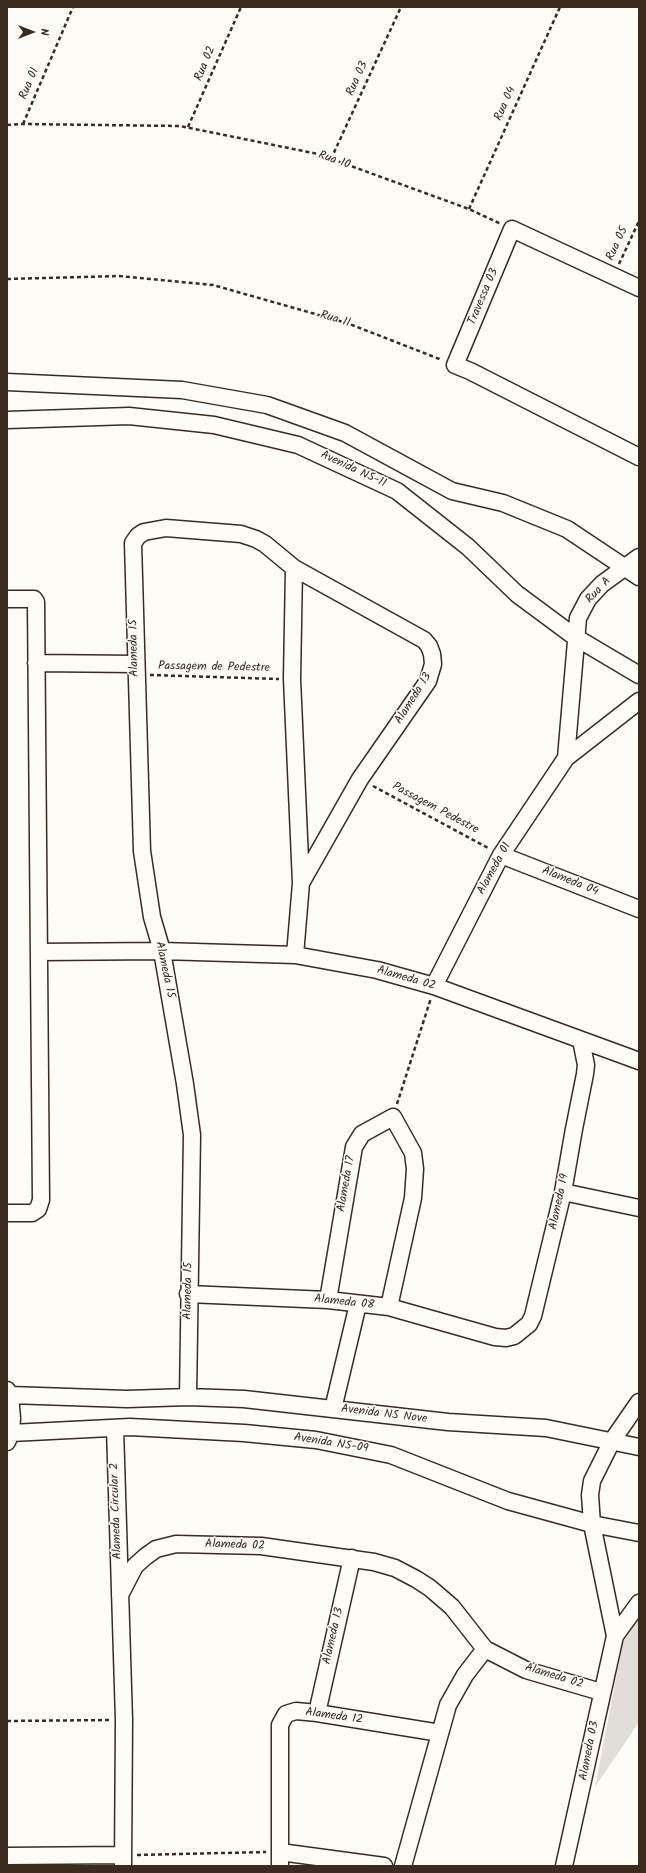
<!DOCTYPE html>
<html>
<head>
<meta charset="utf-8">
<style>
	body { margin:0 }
	#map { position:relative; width:646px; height:1873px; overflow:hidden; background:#fdfcf7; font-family:Kalam,sans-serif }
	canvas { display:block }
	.frame { position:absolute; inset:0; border:8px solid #3b2a1e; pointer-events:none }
	.north { position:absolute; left:12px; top:12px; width:40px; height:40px; -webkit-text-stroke:3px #fdfcf7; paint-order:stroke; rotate:90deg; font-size:11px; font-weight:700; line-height:16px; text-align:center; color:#3b2a1e }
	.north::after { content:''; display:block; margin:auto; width:14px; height:18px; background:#3b2a1e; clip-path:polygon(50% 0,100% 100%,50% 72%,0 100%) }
</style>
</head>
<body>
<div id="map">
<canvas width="646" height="1873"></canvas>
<div class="frame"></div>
<div class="north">N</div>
</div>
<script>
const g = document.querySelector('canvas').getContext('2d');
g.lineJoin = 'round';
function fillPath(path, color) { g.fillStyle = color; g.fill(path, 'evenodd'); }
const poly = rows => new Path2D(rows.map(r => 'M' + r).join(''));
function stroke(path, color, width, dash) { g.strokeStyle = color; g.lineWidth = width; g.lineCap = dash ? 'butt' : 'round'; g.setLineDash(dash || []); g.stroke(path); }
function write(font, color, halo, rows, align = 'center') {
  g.font = font + ' Kalam,sans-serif'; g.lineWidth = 3; g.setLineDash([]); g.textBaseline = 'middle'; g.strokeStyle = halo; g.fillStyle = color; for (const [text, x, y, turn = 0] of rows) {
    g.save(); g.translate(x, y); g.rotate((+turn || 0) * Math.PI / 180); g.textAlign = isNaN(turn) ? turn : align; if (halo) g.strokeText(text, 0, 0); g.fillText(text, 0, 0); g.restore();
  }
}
fillPath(poly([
	[639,1618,639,1722,595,1787,623,1642]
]), '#e1ded7');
const minor = poly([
	[639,288,512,229,455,365,470,371,639,457],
	[7,382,182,390,267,405,345,433,452,491,503,503,567,529,639,577],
	[7,420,129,416,214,425,298,445,397,491,468,547,517,594,575,637,639,675],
	[639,557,602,584,588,599,578,618,566,758,639,701],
	[294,568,292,679,301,883,295,955],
	[7,599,34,599,36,602,41,1200,38,1209,32,1213,7,1213],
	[36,663,136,664],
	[501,855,639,909],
	[39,952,162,951,295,955,377,970,434,986,639,1061],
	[434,986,501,855,566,758],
	[563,1192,639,1208],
	[188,1294,328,1300,389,1307,495,1337,506,1338,514,1336,529,1324,533,1316,563,1192,574,1129,585,1074,586,1065,581,1040],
	[328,1300,354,1147,362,1134,393,1117,413,1153,415,1169,413,1198,389,1307],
	[7,1390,10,1395,12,1418,11,1433,7,1442],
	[10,1395,127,1399,188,1397,244,1399,448,1422,546,1428,639,1447],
	[188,1397,192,1135,185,1084,162,951,152,917,142,851,133,543,138,536,144,532,166,528,241,534,256,539,265,544,294,568,424,640,429,646,432,654,433,664,428,681,360,779,301,883],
	[639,1402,612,1441,592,1481,590,1495,592,1524,615,1636,639,1603],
	[333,1409,358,1304],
	[115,1428,124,1720,123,1866],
	[11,1433,130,1427,244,1433,316,1440,391,1455,508,1501,592,1524,639,1533],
	[120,1595,135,1566,145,1557,156,1549,176,1544,261,1546,374,1562,395,1568,416,1579,430,1588,452,1607,485,1649,526,1670,601,1692],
	[317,1713,352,1558],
	[280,1852,384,1866],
	[7,1856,123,1855],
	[280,1866,280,1725,286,1714,296,1711,317,1713,440,1733],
	[403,1866,448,1705,465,1675,485,1649],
	[564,1866,615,1636]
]);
stroke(minor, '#3b2a1e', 19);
stroke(poly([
	[23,124,73,7],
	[7,125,23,124,180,126,318,154,469,209,501,224],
	[188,127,241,7],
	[331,159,401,7],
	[469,209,560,7],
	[619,264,639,221],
	[7,279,119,276,213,285,347,323,442,360],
	[150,675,279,679],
	[373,786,490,849],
	[397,1104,431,998],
	[7,1721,111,1720],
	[137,1855,266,1852]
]), '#3b2a1e', 2.5, [4, 3]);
stroke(minor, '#fdfcf7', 16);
write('12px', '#3b2a1e', '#fdfcf7', [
	["Rua 02",206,64,-67],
	["Rua 03",358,79,-66],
	["Rua 01",30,84,-67],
	["Rua 04",506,104,-66],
	["Rua 10",334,161,19],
	["Rua 05",618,244,-65],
	["Travessa 03",484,297,-67],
	["Rua 11",335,320,17],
	["Avenida NS-11",353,470,25],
	["Rua A",599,591,-47],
	["Alameda 15",135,648,-91],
	["Passagem de Pedestre",214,668,1],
	["Alameda 13",414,699,-58],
	["Passagem Pedestre",435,809,28],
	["Alameda 01",495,869,-61],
	["Alameda 04",570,882,22],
	["Alameda 15",164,970,78],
	["Alameda 02",406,979,16],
	["Alameda 17",347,1184,-80],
	["Alameda 19",560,1202,-78],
	["Alameda 15",189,1291,-89],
	["Alameda 08",344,1303,6],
	["Avenida NS Nove",384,1415,7],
	["Avenida NS-09",331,1444,9],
	["Alameda Circular 2",117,1511,-92],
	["Alameda 02",235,1546,2],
	["Alameda 13",334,1636,-77],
	["Alameda 02",554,1677,17],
	["Alameda 12",334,1717,8],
	["Alameda 03",590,1751,-79]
]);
</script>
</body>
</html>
